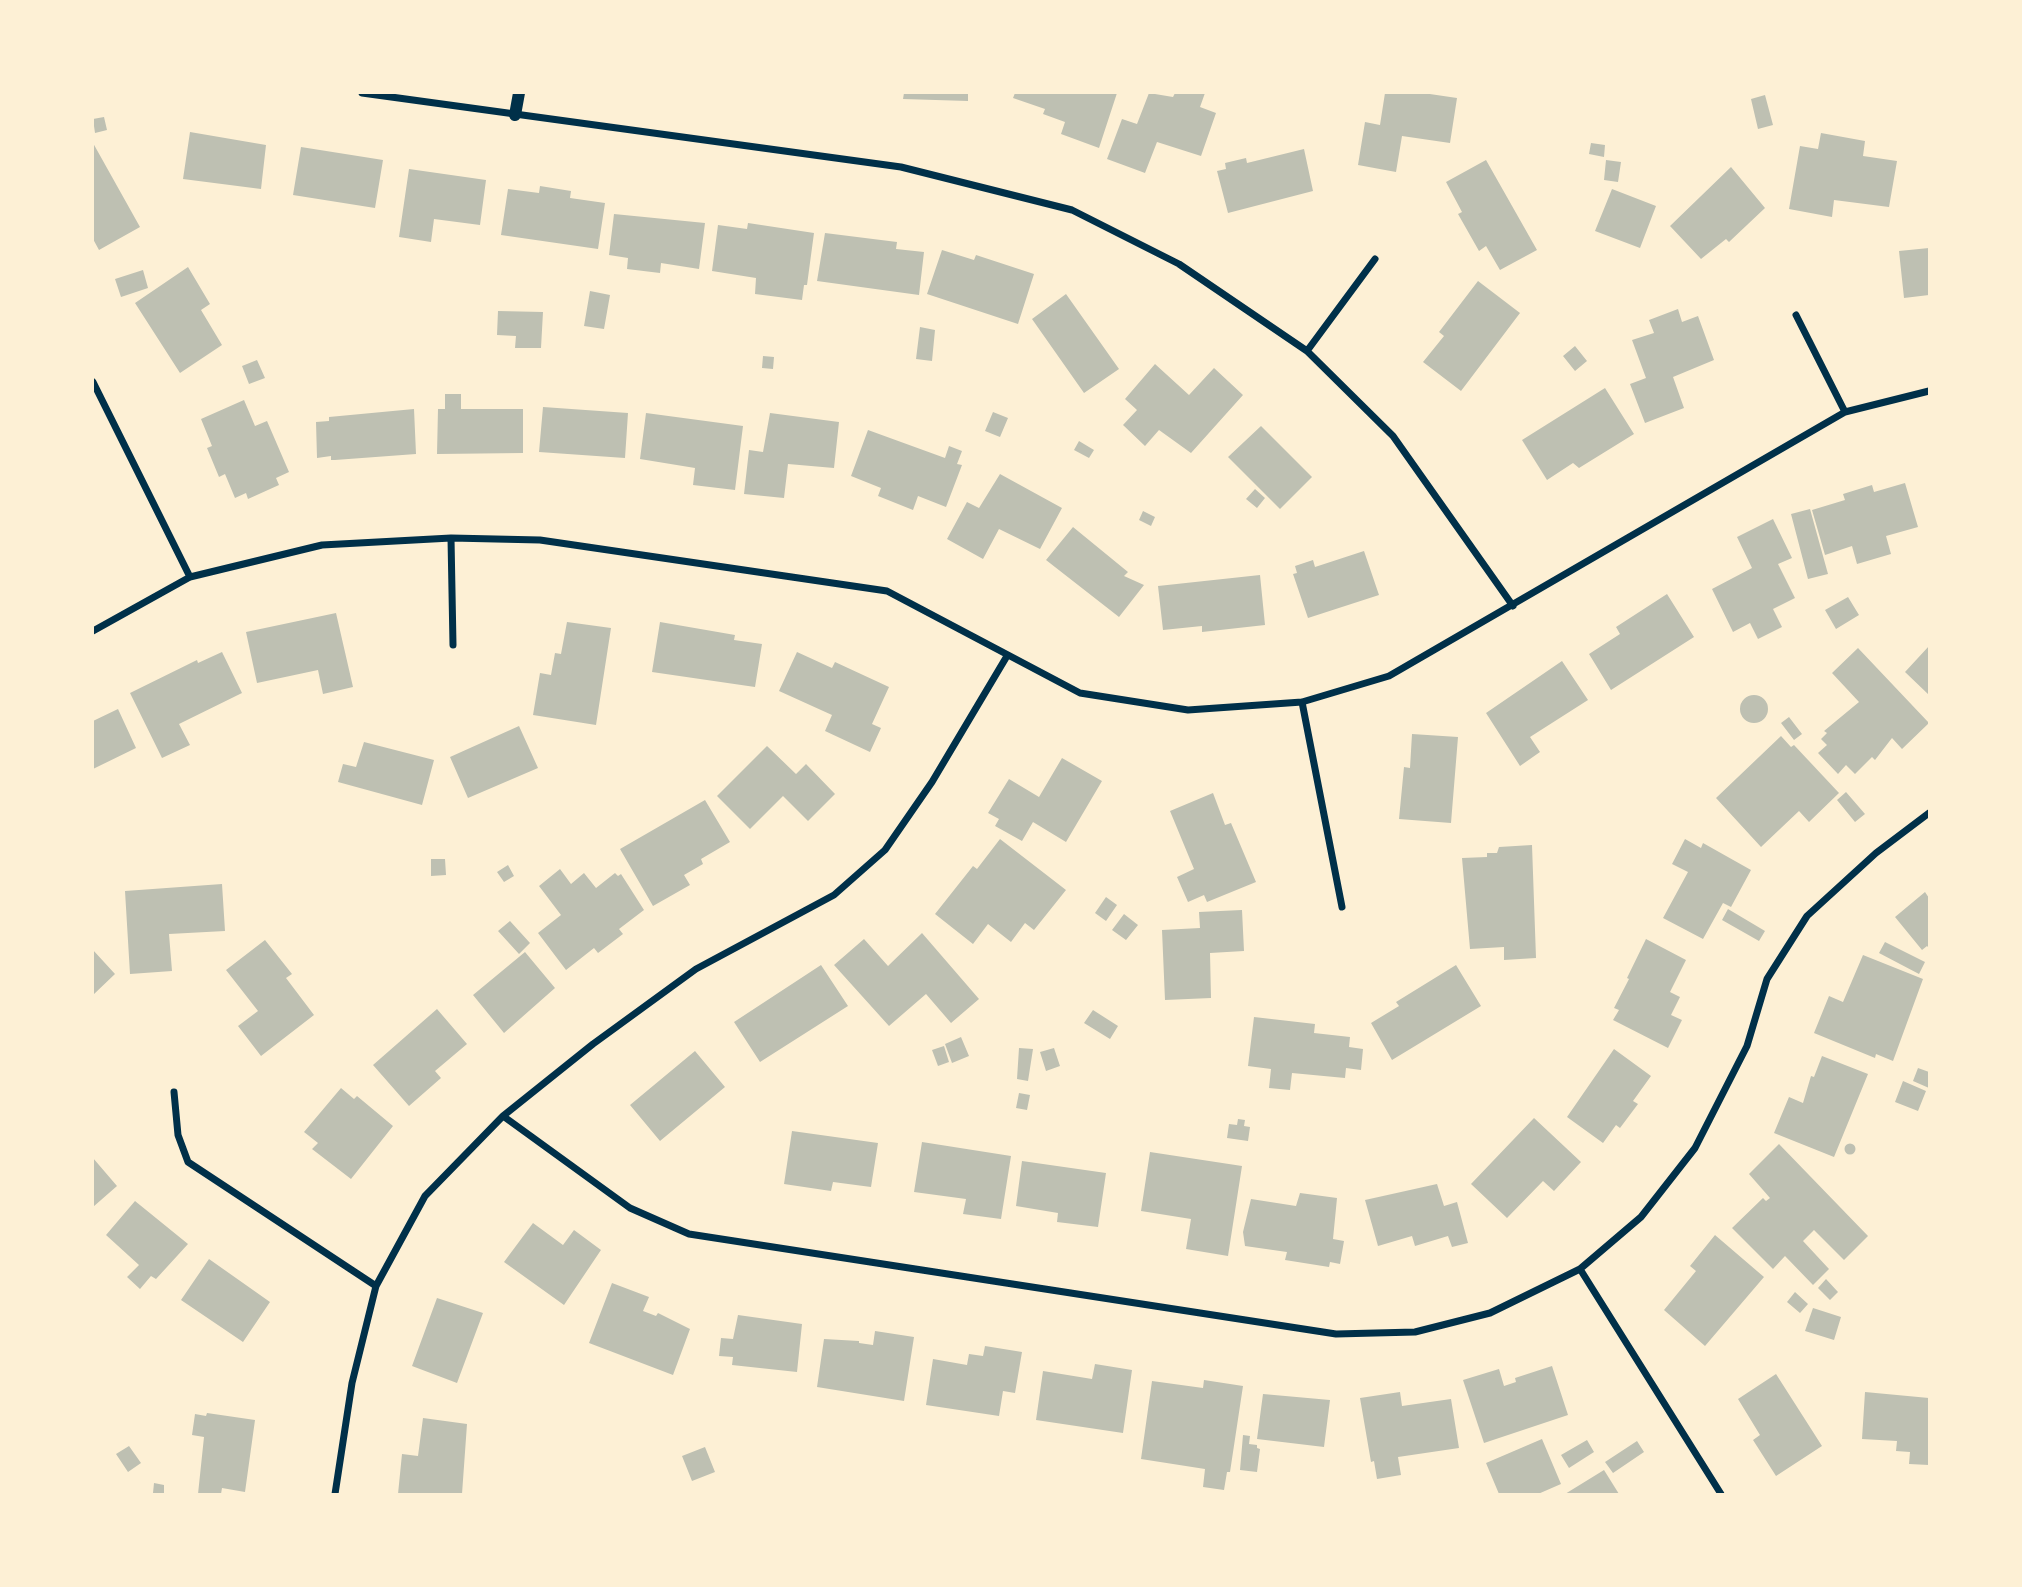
<!DOCTYPE html>
<html>
<head>
<meta charset="utf-8">
<style>
	body { margin:0 }
	#map { position:relative; width:2022px; height:1587px; overflow:hidden; background:#fdf0d5; font-family:Karla,sans-serif }
	canvas { display:block }
	.frame { position:absolute; inset:0; border:94px solid #fdf0d5; pointer-events:none }
</style>
</head>
<body>
<div id="map">
<canvas width="2022" height="1587"></canvas>
<div class="frame"></div>
</div>
<script>
const g = document.querySelector('canvas').getContext('2d');
g.lineJoin = 'round';
function fillPath(path, color) { g.fillStyle = color; g.fill(path, 'evenodd'); }
const poly = rows => new Path2D(rows.map(r => 'M' + r).join(''));
function stroke(path, color, width, dash) { g.strokeStyle = color; g.lineWidth = width; g.lineCap = dash ? 'butt' : 'round'; g.setLineDash(dash || []); g.stroke(path); }
fillPath(poly([
	[904,93,968,93,968,101,903,99],
	[1015,93,1117,93,1099,148,1061,134,1065,122,1043,114,1045,109,1013,98],
	[1149,93,1173,97,1175,93,1205,93,1200,107,1216,113,1201,156,1157,142,1145,173,1107,159,1122,119,1137,124],
	[1385,93,1423,93,1457,98,1450,143,1402,136,1396,172,1358,165,1365,122,1380,125],
	[1765,95,1773,125,1758,129,1751,99],
	[104,117,107,130,95,133,93,119],
	[190,132,266,145,261,189,183,179],
	[1821,133,1865,141,1863,156,1897,161,1889,207,1834,200,1832,217,1789,209,1800,146,1818,149],
	[93,143,140,227,99,250,93,239],
	[1591,143,1605,145,1604,157,1589,154],
	[301,147,383,160,375,208,293,195],
	[1304,149,1313,191,1228,213,1217,171,1226,169,1225,163,1246,158,1247,163],
	[1486,160,1537,250,1500,270,1486,246,1479,251,1458,214,1462,212,1446,182],
	[1606,160,1621,162,1618,182,1604,180],
	[1731,167,1765,208,1729,242,1726,239,1701,259,1670,226],
	[409,169,486,180,480,225,434,219,431,242,399,237],
	[540,186,571,191,570,198,605,203,598,249,501,235,508,189,539,193],
	[1612,189,1656,206,1640,248,1595,231],
	[614,214,705,223,699,269,661,263,660,273,627,269,628,258,609,255],
	[748,223,814,233,807,285,804,285,802,300,755,294,756,278,712,271,718,225,747,229],
	[825,233,897,242,896,249,924,252,919,295,817,281],
	[1929,248,1929,295,1904,298,1899,251],
	[942,250,974,260,976,255,1034,274,1018,324,927,294],
	[188,267,210,304,201,310,222,345,180,373,135,303],
	[143,270,148,288,121,297,115,279],
	[1478,281,1520,313,1461,391,1423,362,1444,336,1439,332],
	[590,291,610,295,604,329,584,326],
	[1066,294,1119,369,1084,393,1032,319],
	[1678,309,1682,322,1698,316,1714,360,1673,377,1684,408,1645,423,1630,384,1646,378,1632,340,1654,333,1649,320],
	[498,311,543,312,541,348,515,348,516,336,497,335],
	[920,327,935,330,932,361,916,359],
	[1575,346,1587,361,1575,371,1563,356],
	[763,356,774,357,773,369,762,368],
	[257,360,265,378,249,384,242,366],
	[1155,364,1189,395,1214,368,1243,395,1191,453,1159,430,1145,446,1123,425,1137,410,1125,399],
	[1605,388,1634,434,1579,468,1573,463,1547,480,1522,440],
	[445,394,461,394,461,409,523,409,523,453,437,454,438,409,445,409],
	[244,400,255,426,267,421,289,472,276,478,279,485,248,499,246,493,235,498,225,474,219,477,207,448,212,446,201,419],
	[543,407,628,413,625,458,539,452],
	[414,409,416,454,335,460,331,460,331,456,317,458,316,422,329,421,329,417],
	[993,412,1008,418,1000,437,985,431],
	[646,413,743,426,735,490,693,485,695,468,640,459],
	[770,413,839,422,834,468,788,464,784,498,744,494,749,450,763,452],
	[1261,426,1312,477,1280,509,1228,457],
	[868,430,945,458,949,446,962,451,957,464,962,465,946,507,918,496,913,510,878,496,881,488,851,476],
	[1079,441,1094,450,1089,458,1074,450],
	[1000,474,1062,508,1040,549,999,529,983,559,947,539,967,502,979,508],
	[1905,483,1918,527,1886,536,1891,554,1857,564,1852,546,1825,555,1812,510,1845,500,1843,494,1872,485,1874,492],
	[1255,489,1265,498,1257,508,1246,499],
	[1810,509,1828,574,1808,579,1791,514],
	[1143,511,1155,517,1151,526,1139,520],
	[1773,519,1792,558,1778,564,1795,598,1773,609,1782,627,1758,639,1750,623,1733,632,1712,589,1752,568,1737,537],
	[1073,527,1128,572,1124,576,1144,585,1119,617,1046,560],
	[1364,551,1379,595,1308,618,1293,574,1297,573,1295,566,1313,560,1315,567],
	[1260,575,1265,625,1202,632,1202,626,1163,630,1158,586],
	[1667,594,1694,637,1611,690,1589,654,1620,634,1616,627],
	[1848,597,1859,615,1836,629,1825,610],
	[336,613,353,687,323,694,318,670,257,683,246,632],
	[567,622,611,628,596,725,533,715,540,673,551,675,555,653,561,654],
	[660,622,735,635,734,640,762,644,755,687,652,672],
	[1929,646,1929,695,1905,672],
	[1858,648,1929,723,1902,749,1892,738,1875,760,1872,757,1855,774,1846,765,1838,774,1818,753,1827,745,1821,739,1827,733,1824,731,1859,702,1832,673],
	[222,652,242,693,179,724,190,745,162,758,130,693,197,660,198,663],
	[797,652,832,668,835,662,889,687,872,724,881,728,870,752,825,731,832,715,779,691],
	[1562,661,1588,700,1530,737,1540,752,1520,766,1486,713],
	'1740 709a14 14 0 1 1 28 0a14 14 0 1 1-28 0Z',
	[118,709,136,748,93,769,93,721],
	[1789,717,1802,734,1794,740,1781,723],
	[519,726,538,768,468,798,450,757],
	[1412,734,1458,737,1451,823,1399,819,1404,767,1410,768],
	[1781,736,1791,747,1794,745,1839,793,1809,822,1799,811,1761,847,1716,798],
	[364,742,434,760,422,805,338,782,343,764,356,767],
	[767,746,796,774,806,764,835,794,808,821,783,796,750,829,717,796],
	[1062,758,1102,781,1066,842,1033,822,1022,841,995,826,999,819,988,813,1009,779,1039,797],
	[1846,792,1865,814,1855,822,1837,800],
	[1213,793,1225,825,1231,823,1256,882,1207,902,1204,895,1188,902,1177,877,1194,869,1170,811],
	[705,800,730,842,701,859,703,864,684,875,690,885,653,906,620,849],
	[1000,839,1066,890,1034,930,1025,923,1011,942,988,924,973,944,935,914,973,866,977,869],
	[1685,839,1701,848,1703,843,1751,870,1731,907,1723,903,1703,939,1663,918,1688,872,1672,864],
	[1532,845,1536,958,1504,960,1504,947,1470,949,1462,858,1487,857,1487,853,1497,853,1499,847],
	[431,859,445,859,446,875,431,876],
	[508,865,514,876,504,882,497,872],
	[560,869,571,884,584,873,596,888,615,873,618,876,621,874,644,910,619,929,623,934,598,953,594,948,566,970,538,933,561,915,539,886],
	[222,884,225,931,169,934,172,971,130,974,125,891],
	[1925,892,1929,898,1929,948,1927,946,1922,950,1895,917],
	[1106,897,1117,905,1106,921,1095,913],
	[1728,909,1765,931,1759,941,1722,920],
	[1242,910,1244,951,1210,953,1211,998,1165,1000,1162,930,1200,928,1199,912],
	[1124,914,1138,925,1126,940,1112,930],
	[510,921,530,943,519,954,498,931],
	[922,933,979,999,951,1023,926,994,889,1026,834,965,864,939,888,966],
	[1646,939,1686,960,1670,992,1680,997,1671,1015,1682,1020,1668,1048,1613,1020,1619,1010,1614,1008,1629,979,1627,978],
	[265,940,292,974,286,978,314,1015,261,1056,238,1026,258,1011,226,970],
	[1885,942,1925,962,1919,974,1879,953],
	[93,950,115,974,93,995],
	[525,952,555,988,504,1033,473,995],
	[1863,955,1923,979,1893,1061,1876,1054,1875,1058,1814,1033,1829,996,1843,1002],
	[821,965,848,1006,760,1062,734,1022],
	[1456,965,1481,1006,1392,1060,1371,1023,1399,1006,1396,1002],
	[437,1009,467,1044,435,1071,441,1078,409,1106,373,1065],
	[1093,1010,1118,1026,1110,1039,1084,1023],
	[1254,1017,1315,1024,1314,1033,1350,1037,1349,1047,1363,1049,1361,1070,1346,1068,1345,1078,1292,1073,1290,1090,1269,1088,1271,1069,1248,1066],
	[961,1037,969,1056,952,1063,945,1044],
	[944,1046,949,1062,938,1066,932,1050],
	[1019,1048,1033,1049,1028,1081,1017,1079],
	[1054,1048,1060,1066,1046,1071,1040,1052],
	[1614,1049,1651,1076,1633,1101,1638,1104,1620,1128,1616,1125,1603,1143,1567,1117],
	[695,1051,725,1087,660,1141,630,1105],
	[1822,1056,1868,1074,1834,1157,1774,1133,1789,1097,1803,1103,1811,1076,1814,1077],
	[1918,1068,1929,1072,1929,1088,1913,1081],
	[1903,1081,1926,1091,1918,1111,1895,1102],
	[341,1088,354,1099,357,1096,393,1126,351,1179,312,1149,318,1143,304,1132],
	[1019,1093,1030,1095,1027,1110,1016,1108],
	[1534,1118,1581,1162,1554,1191,1543,1181,1507,1218,1471,1184],
	[1238,1119,1245,1120,1244,1126,1250,1127,1248,1141,1227,1138,1229,1124,1237,1125],
	[792,1131,878,1143,871,1187,833,1182,831,1191,784,1184],
	[922,1142,1011,1156,1001,1219,963,1214,966,1199,914,1192],
	'1844.5 1149a5.5 5.5 0 1 1 11 0a5.5 5.5 0 1 1-11 0Z',
	[1779,1144,1868,1236,1844,1260,1814,1230,1803,1241,1829,1269,1813,1285,1785,1256,1773,1269,1732,1228,1763,1198,1766,1201,1770,1198,1749,1174],
	[1150,1152,1242,1166,1228,1256,1186,1249,1191,1219,1141,1211],
	[93,1158,117,1186,93,1207],
	[1022,1161,1106,1173,1098,1227,1057,1222,1058,1213,1016,1206],
	[1437,1184,1444,1206,1457,1202,1468,1243,1452,1247,1448,1236,1415,1246,1412,1236,1378,1246,1365,1200],
	[1300,1193,1337,1198,1333,1239,1344,1241,1340,1264,1330,1262,1329,1267,1285,1260,1287,1252,1245,1246,1243,1232,1251,1199,1296,1206],
	[135,1201,188,1244,156,1279,151,1276,140,1289,127,1277,139,1265,106,1235],
	[533,1223,563,1245,574,1230,601,1250,564,1305,504,1262],
	[1715,1235,1764,1277,1705,1346,1664,1310,1696,1271,1690,1266],
	[209,1259,270,1302,243,1342,181,1300],
	[1826,1279,1838,1292,1830,1300,1818,1288],
	[612,1283,649,1297,643,1311,656,1316,658,1313,690,1329,673,1375,589,1343],
	[1795,1292,1808,1304,1800,1313,1787,1302],
	[437,1298,483,1313,457,1383,412,1366],
	[1813,1308,1841,1317,1834,1340,1805,1331],
	[738,1315,802,1324,797,1372,732,1365,733,1357,719,1356,721,1338,733,1339],
	[875,1331,914,1337,904,1401,817,1387,824,1339,859,1341,859,1343,873,1345],
	[985,1346,1022,1352,1015,1393,1003,1391,999,1416,926,1405,933,1359,967,1365,969,1354,983,1356],
	[1095,1364,1132,1370,1123,1433,1036,1420,1043,1371,1092,1379],
	[1552,1366,1568,1415,1484,1443,1463,1380,1499,1369,1504,1386,1516,1382,1515,1378],
	[1776,1374,1822,1446,1776,1476,1753,1440,1760,1435,1738,1399],
	[1204,1380,1243,1386,1230,1472,1227,1472,1224,1490,1203,1487,1205,1469,1141,1459,1152,1381,1203,1388],
	[1400,1392,1402,1406,1451,1399,1459,1448,1398,1457,1401,1475,1377,1479,1374,1461,1371,1462,1360,1398],
	[1865,1392,1929,1398,1929,1465,1909,1464,1910,1452,1896,1451,1897,1441,1862,1439],
	[1263,1394,1330,1400,1324,1447,1257,1439],
	[207,1413,255,1420,245,1492,222,1488,221,1494,198,1494,204,1437,192,1435,195,1414,206,1416],
	[423,1418,467,1424,462,1494,398,1494,402,1454,418,1456],
	[1243,1435,1250,1436,1249,1444,1257,1445,1257,1448,1260,1449,1257,1472,1240,1470],
	[1542,1439,1561,1484,1538,1494,1499,1494,1486,1463],
	[1587,1440,1594,1452,1569,1468,1561,1455],
	[1637,1441,1644,1452,1613,1473,1605,1462],
	[129,1446,141,1463,128,1472,116,1454],
	[705,1447,715,1472,692,1481,682,1456],
	[1604,1470,1619,1494,1565,1494],
	[154,1483,164,1485,164,1494,153,1493]
]), '#bec0b2');
stroke(poly([
	[362,93,901,167,1072,210,1179,264,1307,351,1393,436,1513,606],
	[1796,315,1845,412],
	[1307,351,1375,259],
	[93,382,190,577],
	[451,538,453,645],
	[93,631,190,577,322,545,451,538,540,540,887,591,1080,693,1188,710,1302,702,1389,676,1845,412,1929,391],
	[1302,702,1342,907],
	[174,1092,178,1135,188,1162,376,1286],
	[503,1116,630,1208,689,1234,1336,1334,1415,1332,1490,1313,1580,1269,1641,1217,1695,1148,1747,1046,1767,979,1807,916,1876,853,1929,813],
	[1580,1269,1721,1494],
	[335,1494,352,1383,376,1286,425,1196,503,1116,593,1044,696,969,834,895,885,850,932,782,1007,656]
]), '#003049', 7);
stroke(poly([
	[515,115,519,93]
]), '#003049', 12);
</script>
</body>
</html>
